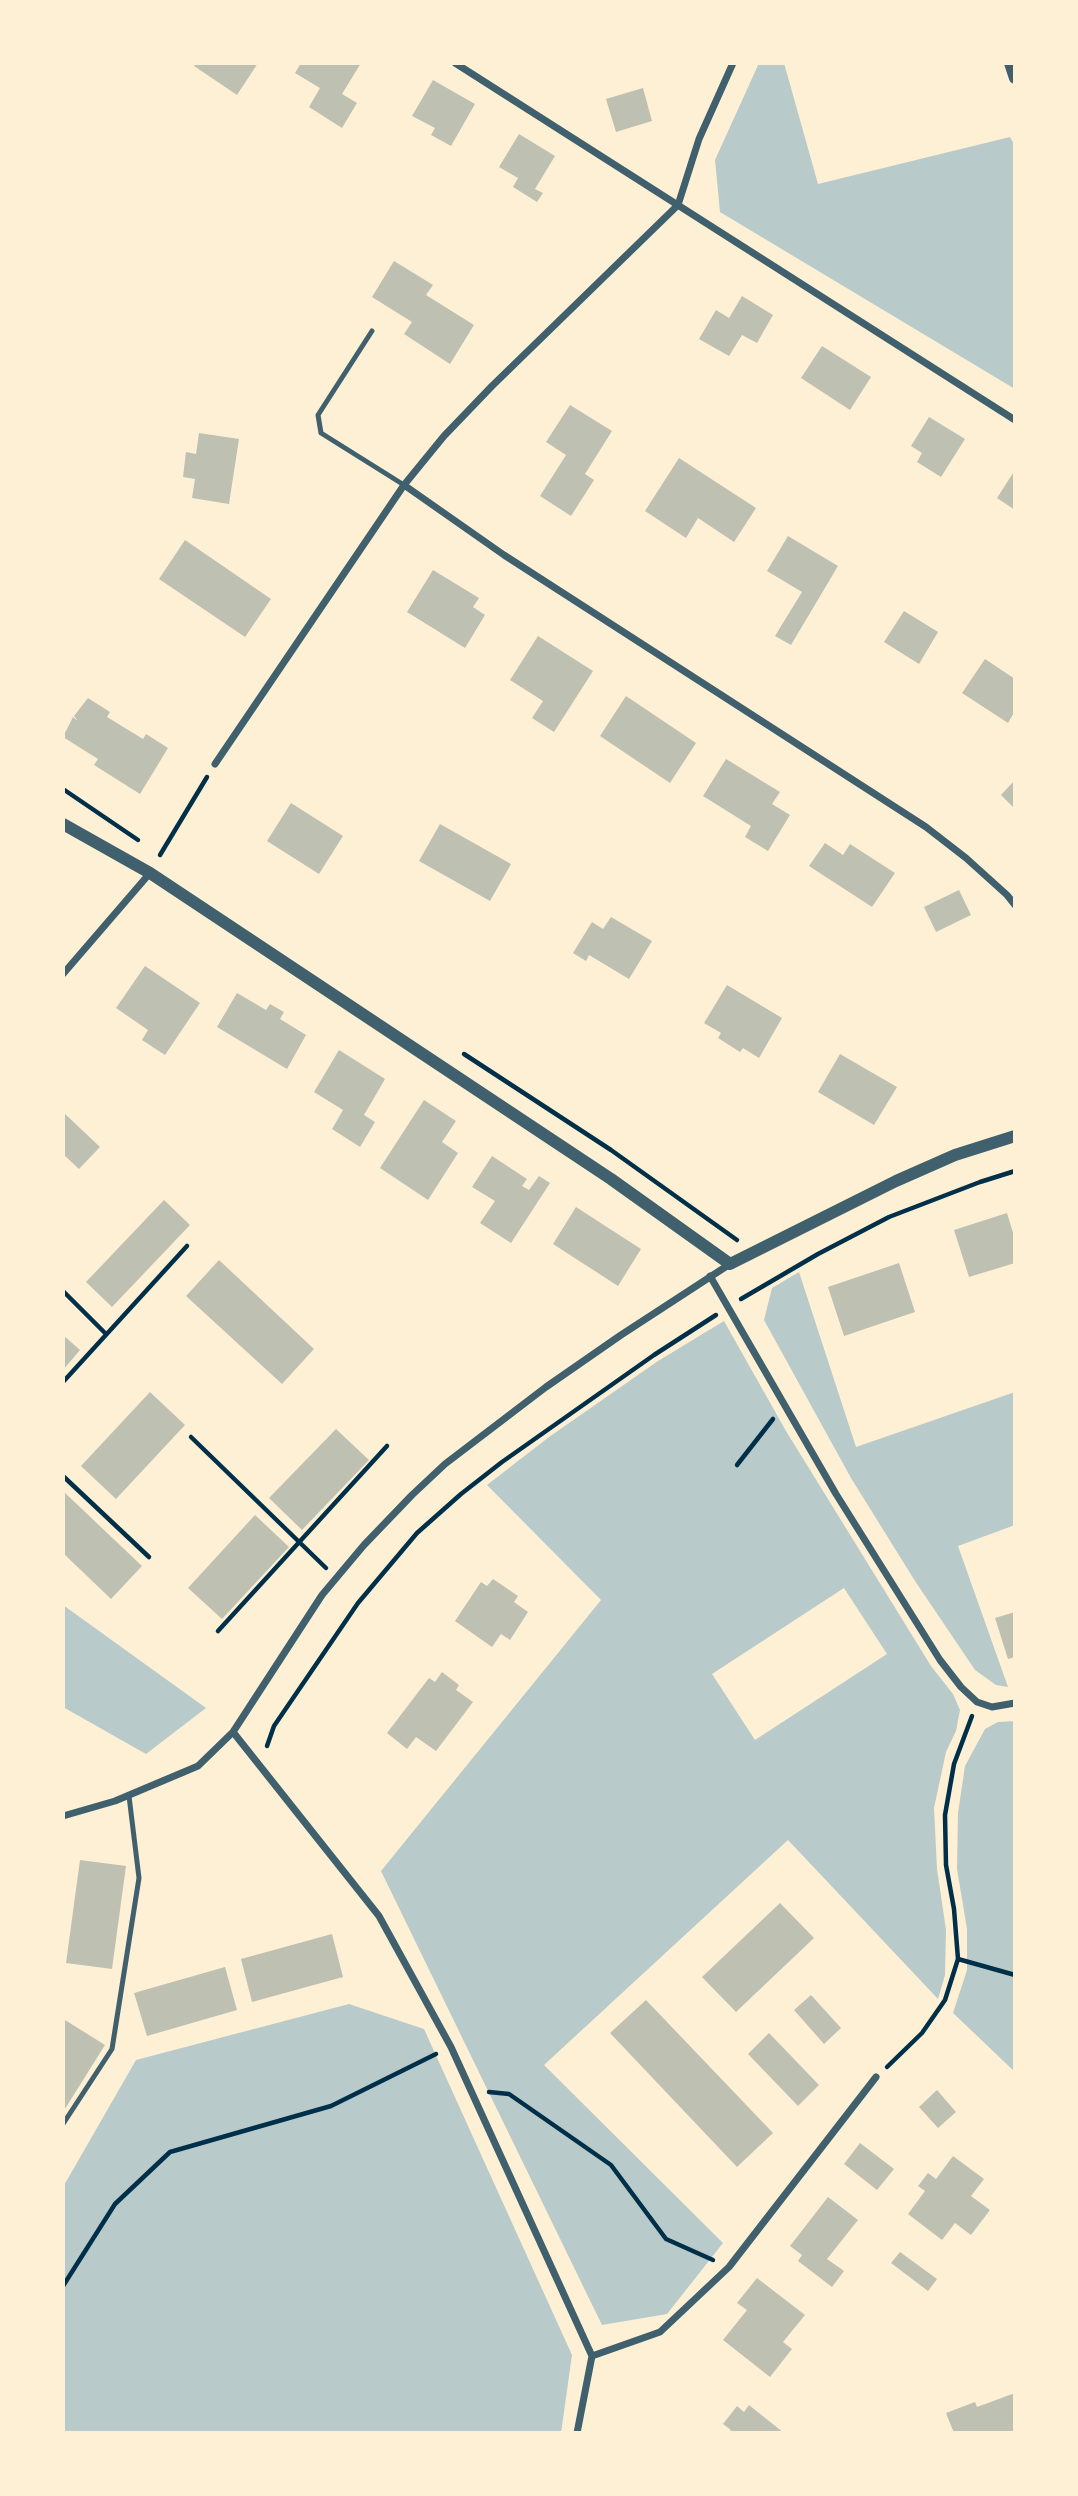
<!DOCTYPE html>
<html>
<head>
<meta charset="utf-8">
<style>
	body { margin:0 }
	#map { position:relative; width:1078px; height:2496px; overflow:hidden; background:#fdf0d5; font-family:Rubik,sans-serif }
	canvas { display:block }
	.frame { position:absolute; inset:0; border:65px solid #fdf0d5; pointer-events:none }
</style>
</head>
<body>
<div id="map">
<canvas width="1078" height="2496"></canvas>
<div class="frame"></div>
</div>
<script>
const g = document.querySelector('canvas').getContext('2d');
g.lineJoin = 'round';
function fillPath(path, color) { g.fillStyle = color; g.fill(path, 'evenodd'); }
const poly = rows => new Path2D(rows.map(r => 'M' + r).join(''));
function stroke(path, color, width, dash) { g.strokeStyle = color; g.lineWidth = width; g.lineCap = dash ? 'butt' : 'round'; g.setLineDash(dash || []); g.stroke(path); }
fillPath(poly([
	[759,63,784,63,818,184,1010,137,1015,146,1015,389,720,212,715,160],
	[799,1272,856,1447,1015,1392,1015,1525,958,1546,1008,1687,996,1685,975,1670,915,1581,851,1478,764,1320,772,1288],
	[724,1321,786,1431,931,1666,953,1694,960,1710,956,1731,946,1752,934,1808,937,1869,946,1930,945,1975,938,1999,788,1840,544,2065,723,2243,667,2314,602,2325,381,1871,601,1600,487,1485,549,1437,658,1361],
	[844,1588,887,1654,755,1740,712,1674],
	[63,1605,206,1708,146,1754,63,1707],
	[1015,1721,1015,2072,953,2013,967,1970,967,1929,957,1869,958,1813,965,1766,985,1729,998,1722],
	[349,2004,424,2029,572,2355,561,2433,63,2433,63,2187,136,2060]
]), '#b9caca');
fillPath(poly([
	[196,63,258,63,237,95,194,66],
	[301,63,361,63,342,94,357,103,342,128,309,107,320,88,295,73],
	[433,80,475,104,451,146,431,135,435,128,412,116],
	[643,88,652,121,616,132,606,99],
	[519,134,555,156,535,189,543,193,537,202,513,187,518,178,499,167],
	[394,261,433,285,426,295,474,325,450,364,404,334,412,322,372,297],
	[742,296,773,315,757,343,742,335,729,356,699,339,716,310,729,318],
	[822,346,871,377,850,410,801,378],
	[570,405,612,431,585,474,594,480,571,516,540,496,566,455,546,442],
	[929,417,965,439,941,477,917,462,922,453,911,446],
	[199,433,239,439,229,504,192,498,195,479,183,477,186,452,196,454],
	[679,458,756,508,734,542,698,518,686,538,645,511],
	[1015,470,1015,510,997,498],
	[788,536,838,566,791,645,775,636,802,592,767,571],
	[185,540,271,599,245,637,159,579],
	[433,570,479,598,473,607,485,615,465,648,407,612],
	[904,611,938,632,919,664,884,642],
	[538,636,593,671,554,732,532,718,543,701,510,680],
	[985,659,1015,679,1015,711,1008,723,962,693],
	[626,696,696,743,670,783,600,736],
	[88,698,110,712,107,717,143,739,146,734,168,748,140,794,94,765,98,759,63,737,73,717,78,721,74,716],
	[726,759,780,792,772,804,790,815,768,851,745,837,751,826,703,796],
	[1015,780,1015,809,1001,795],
	[291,803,343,836,319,874,267,841],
	[440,824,511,864,490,901,419,861],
	[825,843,843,855,850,844,895,873,872,907,809,866],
	[959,890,971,915,936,932,924,907],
	[611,917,652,941,629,979,589,955,586,961,573,953,592,922,603,929],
	[145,966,200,1003,165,1055,142,1040,148,1030,116,1008],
	[727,985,782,1018,759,1058,743,1048,740,1052,718,1038,721,1033,704,1023],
	[237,993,266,1010,270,1004,284,1012,280,1019,306,1035,287,1069,217,1027],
	[339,1050,385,1079,364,1115,375,1122,360,1147,332,1129,343,1110,314,1092],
	[840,1054,897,1087,874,1125,818,1092],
	[424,1100,456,1121,442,1142,458,1153,428,1200,380,1168],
	[63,1112,100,1147,79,1169,63,1154],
	[492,1156,527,1179,522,1186,529,1190,539,1176,550,1183,511,1243,480,1223,495,1201,472,1187],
	[164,1200,190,1225,112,1307,86,1282],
	[576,1207,641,1249,618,1286,553,1244],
	[1007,1213,1015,1239,1015,1263,969,1277,954,1230],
	[219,1260,314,1349,282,1384,186,1296],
	[899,1263,915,1312,844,1336,828,1287],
	[63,1335,80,1350,63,1370],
	[150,1392,185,1425,116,1499,81,1466],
	[336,1429,369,1460,302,1530,269,1498],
	[63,1491,142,1566,111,1599,63,1553],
	[255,1515,289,1547,222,1619,188,1588],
	[493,1579,518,1596,514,1602,528,1612,510,1640,501,1634,492,1647,455,1621,481,1582,487,1586],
	[1015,1612,1015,1657,1008,1659,995,1618],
	[442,1672,459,1685,456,1690,473,1702,436,1751,416,1737,407,1749,387,1733,429,1678,435,1682],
	[80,1860,126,1866,112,1969,66,1963],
	[780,1903,814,1938,736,2012,702,1977],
	[332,1934,343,1977,252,2002,241,1959],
	[225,1967,237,2010,147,2036,134,1993],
	[811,1995,841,2028,824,2044,794,2010],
	[646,2000,773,2133,737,2167,610,2033],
	[65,2020,105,2045,63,2112,63,2024],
	[769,2033,819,2085,798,2106,748,2054],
	[937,2090,956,2112,938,2128,919,2107],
	[860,2143,894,2169,877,2190,844,2164],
	[953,2156,984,2179,971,2196,990,2210,971,2235,955,2223,942,2240,908,2214,925,2191,918,2186,928,2173,936,2179],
	[828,2197,858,2220,827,2259,844,2271,832,2287,798,2261,802,2255,790,2246],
	[900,2252,937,2279,928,2291,891,2263],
	[757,2278,805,2315,783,2342,792,2349,770,2377,723,2340,747,2310,737,2303],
	[1015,2393,1015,2433,954,2433,946,2413,975,2402,977,2407],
	[749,2405,784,2433,728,2433,731,2430,723,2424,737,2406,744,2412]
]), '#bec0b2');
stroke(poly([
	[63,789,138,840],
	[160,855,207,777],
	[464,1054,611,1150,737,1240],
	[63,1291,106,1334],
	[741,1299,818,1254,889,1217,980,1182,1015,1171],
	[63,1382,187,1246],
	[191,1437,326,1568],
	[737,1465,773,1419],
	[63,1476,149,1557],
	[218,1631,387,1446],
	[267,1746,274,1726,358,1603,417,1533,461,1494,502,1462,654,1355,716,1315],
	[958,1959,1015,1975],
	[887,2067,922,2033,945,2000,958,1959,954,1909,946,1865,945,1815,954,1764,972,1716],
	[489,2092,509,2094,611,2165,666,2239,713,2260],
	[63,2286,115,2204,170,2152,331,2106,436,2054]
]), '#003049', 4.5);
stroke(poly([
	[372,331,318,415,321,433,404,485],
	[63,2124,112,2049,139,1878,129,1796]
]), '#3f606c', 5);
stroke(poly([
	[455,63,1015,420],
	[404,485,504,555,926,827,966,858,1007,895,1015,905],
	[215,764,404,485,444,436,492,386,678,205,699,139,733,63],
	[63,974,150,873],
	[710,1276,836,1494,940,1660,961,1687,977,1702,992,1707,1015,1703],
	[233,1732,379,1916,451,2047,592,2356,577,2433],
	[63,1816,115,1801,198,1766,233,1732,322,1595,364,1545,412,1495,445,1464,546,1387,621,1335,730,1264],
	[592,2356,660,2332,729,2267,876,2077]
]), '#3f606c', 7);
stroke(poly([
	[1010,63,1015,78],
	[63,824,150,873,611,1179,730,1264,896,1181,955,1155,1015,1136]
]), '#3f606c', 12);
</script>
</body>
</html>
